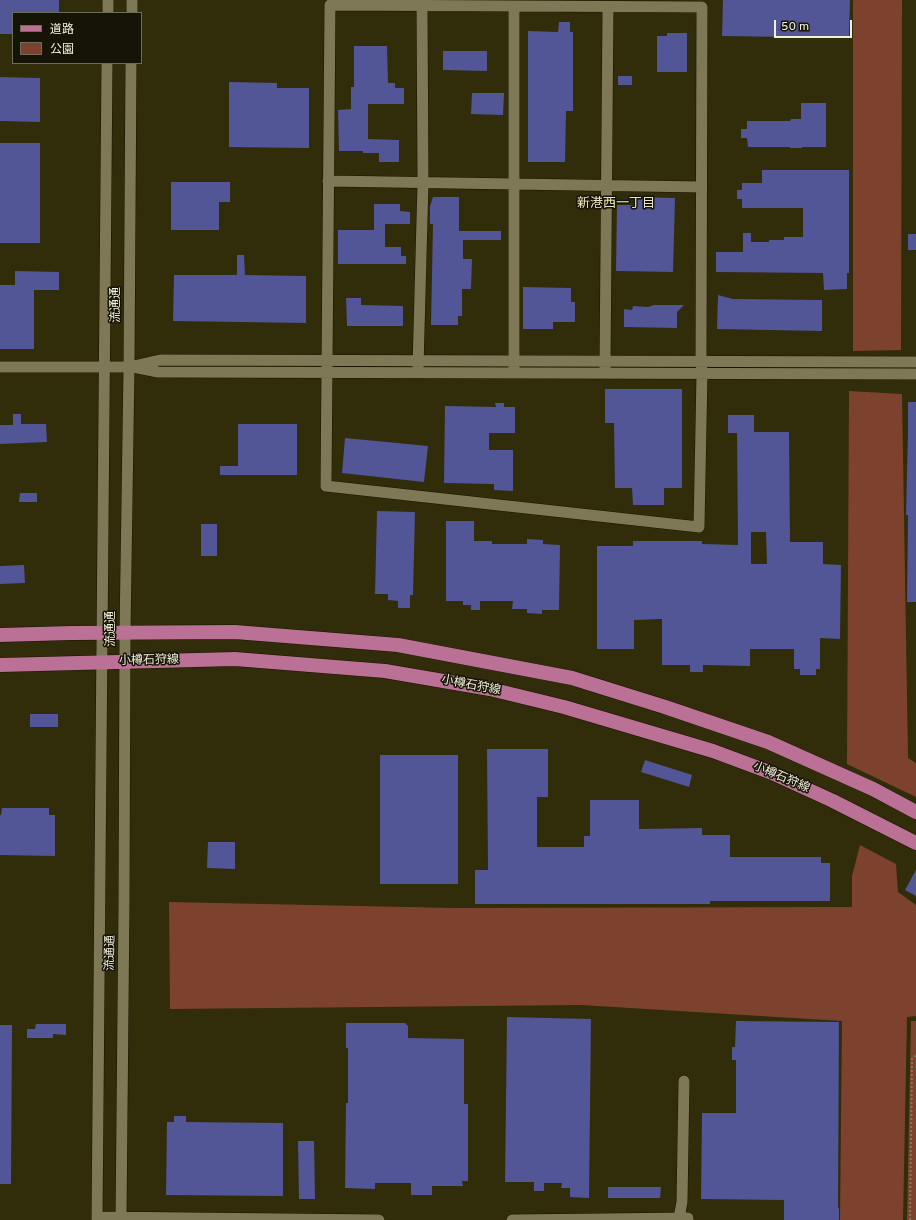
<!DOCTYPE html>
<html>
<head>
<meta charset="utf-8">
<style>
	body { margin:0 }
	#map { position:relative; width:916px; height:1220px; overflow:hidden; background:#312c09; font-family:Overpass,"Noto Sans JP",sans-serif }
	canvas { display:block }
	.legend { position:absolute; left:12px; top:12px; width:130px; height:52px; box-sizing:border-box; background:#161406; border:1px solid #6e6c5c; margin:0; padding:5px 7px; list-style:none; font-size:12px; color:#f3f0dd }
	.legend li { display:flex; align-items:center; gap:8px; height:20px }
	.legend b { width:20px; border:1px solid #6e6c5c }
	.scale { position:absolute; left:774px; top:20px; width:78px; height:18px; box-sizing:border-box; border:2px solid #f3f0dd; border-top:0; padding-left:5px; font-size:12px; line-height:14px; white-space:nowrap; color:#f3f0dd; -webkit-text-stroke:3px #161406; paint-order:stroke }
</style>
</head>
<body>
<div id="map">
<canvas width="916" height="1220"></canvas>
<ul class="legend">
<li><b style="height:5px;background:#bb7196"></b>道路</li>
<li><b style="height:11px;background:#7d422d"></b>公園</li>
</ul>
<div class="scale">50 m</div>
</div>
<script>
const g = document.querySelector('canvas').getContext('2d');
g.lineJoin = 'round';
function fillPath(path, color) { g.fillStyle = color; g.fill(path, 'evenodd'); }
const poly = rows => new Path2D(rows.map(r => 'M' + r).join(''));
function stroke(path, color, width, dash) { g.strokeStyle = color; g.lineWidth = width; g.lineCap = dash ? 'butt' : 'round'; g.setLineDash(dash || []); g.stroke(path); }
function write(font, color, halo, rows, align = 'center') {
  g.font = font + ' Overpass,"Noto Sans JP",sans-serif'; g.lineWidth = 3; g.setLineDash([]); g.textBaseline = 'middle'; g.strokeStyle = halo; g.fillStyle = color; for (const [text, x, y, turn = 0] of rows) {
    g.save(); g.translate(x, y); g.rotate((+turn || 0) * Math.PI / 180); g.textAlign = isNaN(turn) ? turn : align; if (halo) g.strokeText(text, 0, 0); g.fillText(text, 0, 0); g.restore();
  }
}
fillPath(poly([
	[853,0,902,0,901,350,853,351],
	[849,391,902,394,908,758,916,763,916,797,847,764],
	[860,845,896,864,898,892,916,905,916,1016,907,1017,903,1220,840,1220,842,1021,581,1005,170,1009,169,902,454,908,852,907,852,876],
	[911,1021,916,1021,916,1220,907,1220]
]), '#7d422d');
fillPath(poly([
	[0,0,59,0,59,13,13,13,13,34,0,34],
	[723,0,850,0,849,38,722,36],
	[559,22,570,22,570,32,573,32,573,111,566,111,565,162,528,162,528,31,558,32],
	[667,33,687,33,687,72,657,72,657,36,667,36],
	[354,46,387,46,388,83,395,83,395,88,404,88,404,104,368,104,368,139,399,140,399,162,379,162,379,153,363,153,363,151,339,151,338,110,351,109,351,87,354,87],
	[443,51,487,51,487,71,443,70],
	[618,76,632,76,632,85,618,85],
	[0,77,40,78,40,122,0,121],
	[229,82,277,83,277,88,309,88,309,148,229,147],
	[472,93,504,93,503,115,471,114],
	[801,103,826,103,826,147,802,147,802,148,790,148,790,147,748,147,747,138,741,138,741,129,747,129,747,121,790,121,791,119,801,119],
	[0,143,40,143,40,243,0,243],
	[762,170,849,170,849,273,847,273,847,289,824,290,823,273,716,272,716,252,743,252,743,233,751,233,751,242,769,242,769,240,784,240,784,237,803,237,803,208,742,208,742,199,737,199,737,190,742,190,742,183,762,183],
	[171,182,230,182,230,202,219,202,219,230,171,230],
	[433,197,459,197,459,231,501,231,501,240,463,240,463,259,472,259,471,289,462,289,462,316,458,316,458,325,431,325,433,224,430,224,430,206],
	[635,197,675,198,673,272,616,271,617,205,635,205],
	[374,204,400,204,400,211,410,212,410,224,385,224,385,247,401,247,401,256,406,256,406,264,338,264,338,230,374,230],
	[908,234,916,234,916,250,908,250],
	[237,255,244,255,245,275,306,276,306,323,173,321,174,275,237,275],
	[15,271,59,272,59,290,34,290,34,349,0,349,0,285,15,285],
	[523,287,571,288,571,302,575,302,575,322,553,322,553,329,523,329],
	[718,295,733,299,822,300,822,331,717,329],
	[346,298,361,298,361,305,403,306,403,326,347,326],
	[654,305,684,305,677,312,677,328,624,327,624,309,632,310,633,306,648,307],
	[605,389,682,389,682,488,664,488,664,505,633,505,632,488,615,488,614,423,605,423],
	[908,402,916,402,916,602,907,602,908,515,906,515,908,431],
	[495,403,504,403,504,407,515,407,515,433,489,433,489,450,513,450,513,491,494,490,494,484,444,483,445,406,496,407],
	[13,414,21,414,21,424,46,424,47,442,0,444,0,425,13,425],
	[728,415,754,415,754,432,789,432,790,542,823,542,823,564,841,565,840,639,820,638,820,669,816,669,816,675,800,675,800,669,794,669,794,649,750,649,750,666,703,665,703,672,690,672,690,665,662,665,662,619,634,620,634,649,597,649,597,546,633,546,633,541,702,541,702,544,738,545,737,433,728,433],
	[751,532,766,532,767,564,751,564],
	[238,424,297,424,297,475,220,475,220,466,238,466],
	[345,438,428,446,424,482,342,473],
	[20,493,37,493,37,502,19,502],
	[377,511,415,512,413,595,410,595,410,608,398,608,398,601,388,600,388,594,375,594],
	[446,521,474,521,474,541,492,541,492,544,527,544,527,539,543,540,543,544,560,545,559,610,542,610,542,614,527,613,527,609,512,609,513,601,480,601,480,610,471,610,471,605,463,605,463,601,446,601],
	[201,524,217,524,217,556,201,556],
	[24,565,25,583,0,584,0,566],
	[30,714,58,714,58,727,30,727],
	[487,749,548,749,548,797,537,797,537,847,584,847,584,836,590,836,590,800,639,800,639,829,702,828,702,835,730,835,730,857,821,857,821,863,830,863,830,901,710,901,710,904,475,904,475,870,488,870],
	[380,755,458,755,458,884,380,884],
	[645,760,692,775,689,787,641,772],
	[2,808,49,808,49,815,55,815,55,856,0,855,0,815,1,815],
	[208,842,235,842,235,869,207,868],
	[916,870,916,896,905,890],
	[507,1017,591,1019,589,1198,570,1197,570,1188,561,1188,562,1183,544,1183,544,1191,534,1191,534,1182,505,1182],
	[736,1021,839,1022,838,1208,839,1208,839,1220,784,1220,784,1200,701,1199,702,1113,736,1113,736,1060,732,1060,732,1047,735,1047],
	[346,1023,405,1023,408,1026,408,1038,464,1039,464,1104,468,1104,468,1181,462,1181,463,1186,432,1186,432,1195,411,1195,411,1183,375,1183,375,1189,345,1188,346,1103,348,1103,348,1048,346,1048],
	[36,1024,66,1024,66,1035,53,1034,53,1038,27,1038,27,1029,35,1029],
	[0,1025,12,1025,11,1184,0,1184],
	[174,1116,186,1116,186,1122,283,1123,283,1196,166,1195,167,1122,174,1122],
	[298,1141,314,1141,315,1199,299,1199],
	[608,1187,661,1187,660,1198,608,1198]
]), '#525596');
const minor = poly([
	[330,5,702,7,701,361,702,374,699,527,326,486,330,5],
	[108,13,108,0],
	[132,13,132,0],
	[328,181,701,187],
	[0,367,129,367,160,360,916,362],
	[133,367,158,372,916,374],
	[418,367,423,183,422,6],
	[514,367,514,6],
	[605,367,608,7],
	[97,1217,379,1220],
	[679,1218,682,1202,684,1081],
	[97,1220,107,63],
	[121,1220,124,904,125,633,129,367,131,63],
	[512,1220,688,1218,688,1220]
]);
const major = poly([
	[0,635,71,633,235,632,398,645,572,678,665,707,768,742,873,789,916,812],
	[0,665,235,659,385,671,490,689,564,707,713,751,772,773,833,801,916,843]
]);
stroke(minor, '#181400', 12);
stroke(major, '#181400', 15);
stroke(poly([
	[910,1220,912,1059,916,1055]
]), '#7d795d', 2, [2, 2]);
stroke(minor, '#7e7856', 11);
stroke(major, '#bb7196', 14);
write('12px', '#f3f0dd', '#161406', [
	["流通通",117,305,-90],
	["流通通",112,629,-90],
	["小樽石狩線",149,661,-1],
	["小樽石狩線",471,686,11],
	["小樽石狩線",781,778,23],
	["流通通",111,953,-89]
]);
write('13px', '#ebe5bf', '#161406', [
	["新港西一丁目",616,204]
]);
</script>
</body>
</html>
